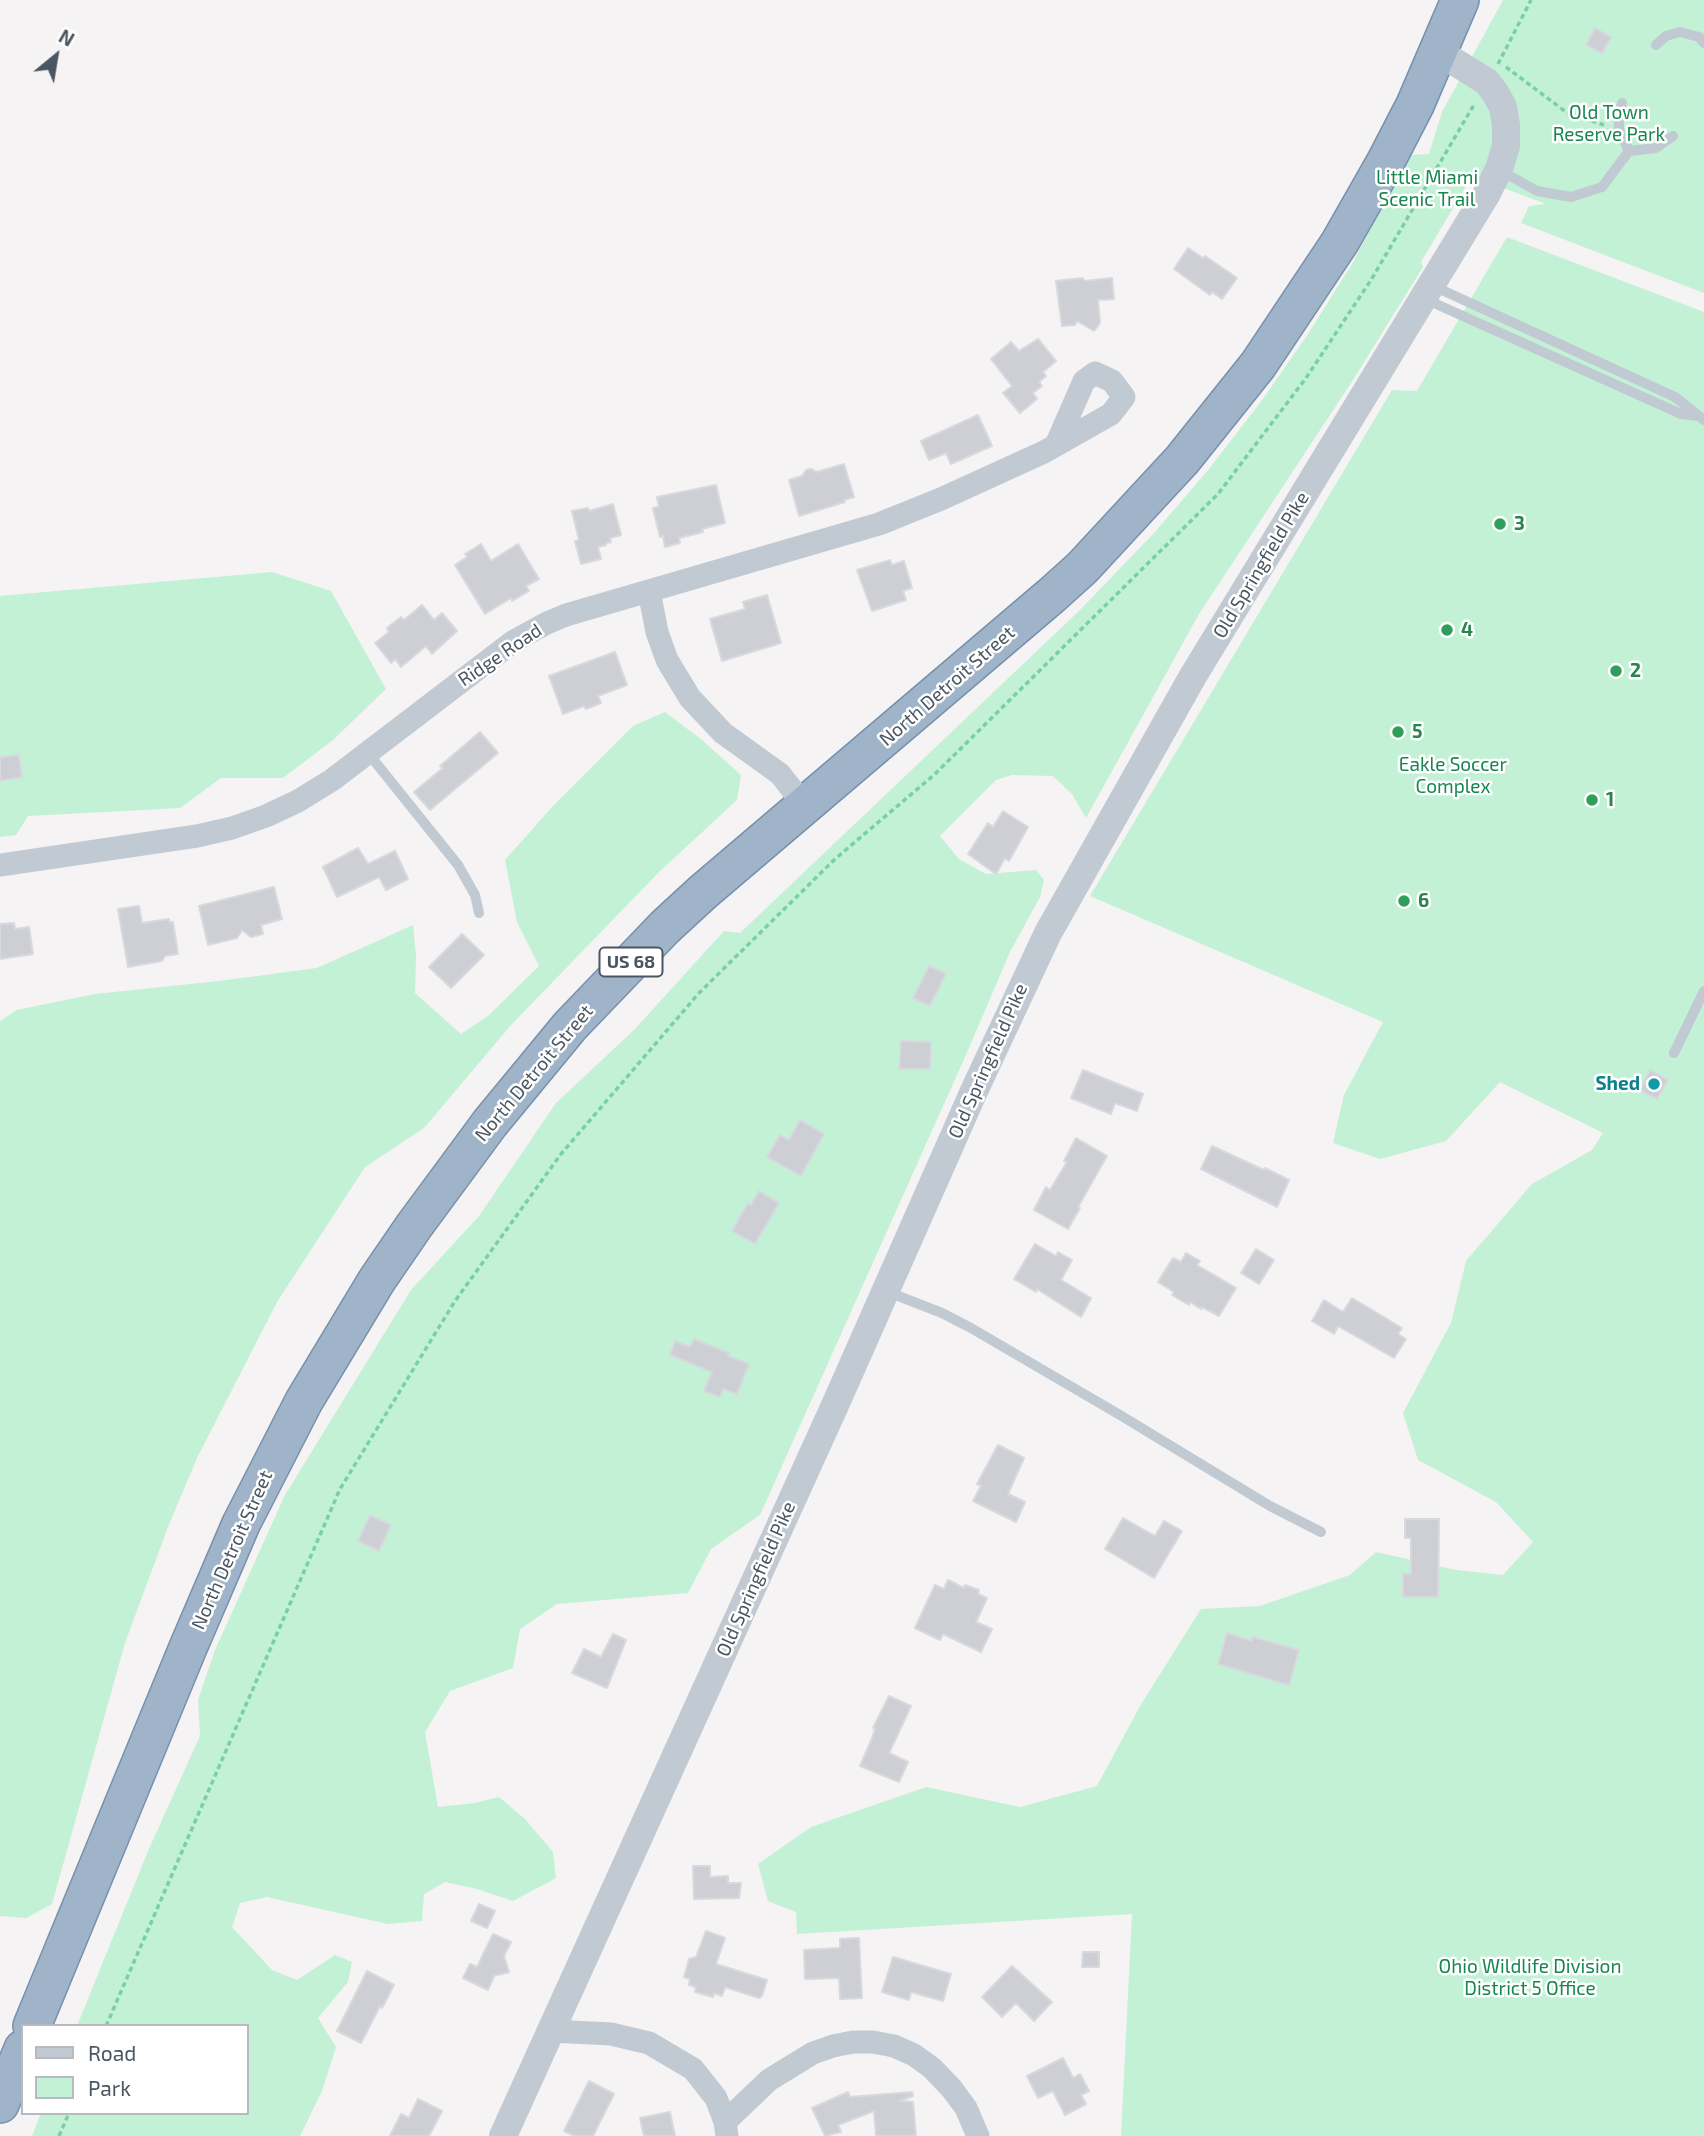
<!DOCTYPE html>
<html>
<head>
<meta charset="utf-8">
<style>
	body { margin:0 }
	#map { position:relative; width:1704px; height:2136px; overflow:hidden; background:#f5f3f3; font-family:"Exo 2",sans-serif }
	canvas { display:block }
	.legend { position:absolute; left:21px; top:2024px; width:228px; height:91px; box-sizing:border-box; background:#fff; border:2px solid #b7bbc0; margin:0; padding:9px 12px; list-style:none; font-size:21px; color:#4a5661 }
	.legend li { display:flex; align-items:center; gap:14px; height:35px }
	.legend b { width:35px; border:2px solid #b7bbc0 }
	.north { position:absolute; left:21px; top:21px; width:70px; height:70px; -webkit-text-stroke:5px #fff; paint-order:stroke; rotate:30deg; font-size:19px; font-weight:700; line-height:28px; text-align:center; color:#4a5661 }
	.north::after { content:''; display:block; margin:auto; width:24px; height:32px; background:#4a5661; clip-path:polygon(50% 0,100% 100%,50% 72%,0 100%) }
</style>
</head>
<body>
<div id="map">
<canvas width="1704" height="2136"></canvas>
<ul class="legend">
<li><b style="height:9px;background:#c1cad2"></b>Road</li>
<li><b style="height:19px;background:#c3f1d5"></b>Park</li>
</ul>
<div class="north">N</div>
</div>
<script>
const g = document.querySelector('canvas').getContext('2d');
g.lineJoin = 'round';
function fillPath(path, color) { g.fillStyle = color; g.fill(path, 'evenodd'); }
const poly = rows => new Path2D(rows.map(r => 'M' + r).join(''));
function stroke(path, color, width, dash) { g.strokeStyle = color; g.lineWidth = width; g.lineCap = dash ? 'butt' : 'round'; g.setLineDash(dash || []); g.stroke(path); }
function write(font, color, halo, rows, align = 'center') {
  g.font = font + ' "Exo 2",sans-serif'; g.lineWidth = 5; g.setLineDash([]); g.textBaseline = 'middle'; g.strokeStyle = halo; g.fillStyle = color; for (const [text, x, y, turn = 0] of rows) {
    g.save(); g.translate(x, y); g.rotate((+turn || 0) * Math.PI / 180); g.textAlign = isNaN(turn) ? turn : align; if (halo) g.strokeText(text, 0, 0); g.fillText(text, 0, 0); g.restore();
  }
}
fillPath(poly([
	[1503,0,1704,0,1704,293,1521,223,1529,206,1546,204,1472,176,1421,262,1423,267,1351,383,1199,614,1086,818,1072,794,1053,776,1012,775,996,780,940,836,959,859,986,874,1036,870,1044,880,1040,897,1010,952,969,1048,760,1515,711,1549,688,1593,557,1604,520,1629,513,1668,450,1691,425,1732,438,1807,475,1803,499,1797,525,1819,553,1852,556,1878,513,1901,477,1889,445,1882,424,1894,422,1921,388,1924,267,1897,240,1903,232,1927,272,1970,297,1980,335,1955,352,1962,348,1982,318,2018,336,2047,322,2091,300,2136,32,2136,41,2113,247,2113,247,2026,77,2026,148,1851,200,1736,198,1700,215,1650,285,1495,411,1290,479,1216,556,1103,634,1030,724,931,740,933,1080,610,1155,532,1209,469,1260,403,1308,334,1352,264,1410,155,1429,154,1442,112],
	[1507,237,1704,312,1704,2136,1121,2136,1132,1914,797,1934,796,1912,768,1901,758,1864,811,1827,926,1787,1020,1807,1097,1786,1140,1706,1201,1609,1260,1606,1350,1575,1376,1552,1456,1570,1503,1575,1533,1542,1496,1502,1418,1460,1403,1413,1451,1323,1466,1261,1532,1184,1592,1150,1603,1133,1500,1082,1446,1141,1380,1159,1333,1143,1344,1095,1383,1022,1090,896,1392,390,1417,391],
	[272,572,331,591,386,689,333,740,283,778,221,778,180,808,28,816,16,835,0,837,0,596],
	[665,712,702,740,741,775,737,800,659,872,512,1024,424,1128,365,1167,277,1302,197,1458,168,1527,125,1643,52,1904,26,1918,0,1916,0,1021,17,1010,95,994,219,981,317,968,413,925,416,956,415,993,461,1034,488,1016,539,966,517,922,505,860,553,806,633,726]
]), '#c3f1d5');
const building = poly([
	[1595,28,1611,37,1602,53,1586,45,1595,28],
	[1188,248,1203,258,1205,256,1237,278,1222,299,1212,292,1210,295,1174,269,1188,248],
	[1082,278,1085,281,1112,278,1114,299,1098,300,1100,323,1094,331,1077,321,1075,325,1062,326,1056,281,1082,278],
	[1038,339,1056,361,1043,372,1046,376,1039,382,1042,386,1033,393,1037,399,1020,413,1003,393,1012,386,991,359,1011,342,1019,351,1038,339],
	[978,415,992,446,951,464,946,453,929,460,921,441,978,415],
	[844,464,854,497,844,500,845,502,799,516,789,480,802,476,806,470,811,469,817,472,844,464],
	[716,485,725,523,702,529,703,532,679,538,680,543,665,547,663,536,660,537,653,508,659,507,657,497,716,485],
	[613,504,621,535,610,538,611,542,606,543,606,545,598,547,601,559,581,564,575,541,579,540,572,511,588,508,589,511,613,504],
	[481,544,491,561,518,544,539,579,526,586,529,591,512,601,511,598,485,614,455,565,467,557,465,554,481,544],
	[890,560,892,565,904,561,912,588,903,591,906,600,872,611,857,570,890,560],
	[767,595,781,643,722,661,710,619,745,609,743,602,767,595],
	[422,605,434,620,442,613,457,631,432,654,426,646,401,667,395,659,391,663,375,643,389,632,387,628,401,617,404,620,422,605],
	[615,652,627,685,598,696,601,703,586,709,584,706,563,714,549,676,615,652],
	[480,732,498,753,430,810,414,792,443,768,440,766,480,732],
	[19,755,22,777,0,781,0,757,19,755],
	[1003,811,1028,827,1009,861,1005,858,996,874,968,854,988,823,993,827,1003,811],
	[358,848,368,864,395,851,408,879,386,890,379,877,337,897,323,867,358,848],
	[274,887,282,919,261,925,263,934,251,937,242,930,237,938,208,945,199,906,274,887],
	[139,906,142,923,169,919,169,922,173,922,178,954,165,956,162,961,128,967,118,909,139,906],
	[14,923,15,929,29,927,33,954,0,959,0,924,14,923],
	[462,934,484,955,451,988,429,967,462,934],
	[929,966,946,974,930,1006,913,998,929,966],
	[901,1041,931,1042,930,1069,899,1069,901,1041],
	[1083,1070,1143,1094,1137,1111,1115,1103,1111,1114,1071,1098,1083,1070],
	[1650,1070,1668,1080,1657,1099,1640,1090,1650,1070],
	[800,1120,824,1134,801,1176,767,1157,780,1135,789,1140,800,1120],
	[1076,1138,1107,1156,1078,1207,1080,1208,1068,1229,1034,1210,1046,1187,1050,1190,1067,1162,1064,1161,1076,1138],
	[1212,1146,1264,1170,1265,1168,1289,1180,1277,1207,1201,1169,1212,1146],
	[759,1191,779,1203,755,1244,732,1231,748,1203,751,1205,759,1191],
	[1035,1244,1056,1256,1058,1252,1072,1260,1061,1280,1091,1298,1081,1317,1037,1289,1036,1292,1014,1279,1035,1244],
	[1256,1249,1274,1260,1259,1284,1241,1273,1256,1249],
	[1186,1253,1200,1261,1197,1265,1236,1288,1219,1316,1202,1307,1201,1309,1190,1302,1189,1305,1172,1295,1174,1292,1158,1282,1173,1258,1181,1262,1186,1253],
	[1352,1298,1402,1328,1398,1334,1406,1339,1394,1358,1338,1326,1334,1334,1312,1321,1324,1300,1343,1312,1352,1298],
	[694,1339,729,1353,728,1356,749,1364,737,1394,723,1389,720,1397,704,1391,712,1372,670,1355,675,1341,690,1347,694,1339],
	[998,1445,1024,1458,1008,1494,1025,1502,1016,1522,973,1501,981,1486,977,1484,998,1445],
	[370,1515,391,1525,379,1551,358,1541,370,1515],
	[1123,1518,1155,1536,1164,1521,1182,1531,1154,1578,1105,1549,1123,1518],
	[1405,1519,1439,1519,1438,1597,1403,1597,1403,1574,1411,1574,1411,1538,1405,1538,1405,1519],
	[948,1580,964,1588,965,1585,979,1590,978,1594,987,1598,976,1622,992,1629,981,1652,943,1634,940,1640,915,1628,935,1585,944,1589,948,1580],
	[1227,1633,1252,1641,1253,1637,1299,1650,1289,1685,1218,1664,1227,1633],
	[613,1634,626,1640,607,1688,572,1673,584,1649,601,1657,613,1634],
	[889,1696,911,1706,889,1753,908,1762,899,1782,860,1766,873,1736,875,1728,873,1728,889,1696],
	[693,1866,710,1866,710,1877,728,1876,728,1883,741,1883,739,1898,694,1899,693,1866],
	[479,1904,495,1911,487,1928,471,1921,479,1904],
	[706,1931,725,1938,716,1964,767,1980,762,1996,759,1998,725,1987,722,1996,714,1993,713,1997,695,1992,696,1987,689,1985,690,1979,684,1977,689,1959,696,1957,706,1931],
	[493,1934,511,1942,504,1956,509,1972,494,1976,488,1990,463,1978,470,1964,477,1967,493,1934],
	[859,1938,862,1998,840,1999,839,1978,805,1979,804,1950,840,1948,840,1939,859,1938],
	[1083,1952,1099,1952,1099,1967,1082,1967,1083,1952],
	[893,1957,951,1974,943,2001,911,1992,909,2000,882,1992,893,1957],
	[1012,1966,1052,2002,1034,2021,1016,2003,1002,2017,982,1997,1012,1966],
	[367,1971,394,1985,382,2008,380,2006,361,2043,337,2031,367,1971],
	[1063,2058,1073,2078,1080,2074,1089,2091,1081,2095,1086,2104,1065,2115,1053,2091,1038,2098,1027,2076,1063,2058],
	[589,2081,614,2094,593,2136,574,2136,564,2131,589,2081],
	[848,2092,850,2097,912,2092,913,2096,899,2101,913,2102,916,2136,876,2136,874,2111,838,2125,841,2132,825,2136,812,2108,848,2092],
	[418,2099,442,2111,429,2136,390,2136,401,2114,409,2118,418,2099],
	[670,2112,675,2136,644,2136,640,2118,670,2112]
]);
fillPath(building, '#cdcfd5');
stroke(building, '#d7d9de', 2);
const trunk = poly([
	[32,2026,187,1650,241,1524,304,1401,377,1280,414,1226,490,1123,570,1026,665,927,703,892,1052,595,1082,568,1182,460,1258,365,1340,242,1385,163,1415,105,1460,0],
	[0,2104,23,2049]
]);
stroke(trunk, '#7690ad', 40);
stroke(poly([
	[1498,64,1531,0],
	[1506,67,1566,112,1604,125],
	[106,2026,340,1489,455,1301,561,1154,699,993,835,859,934,775,1218,494,1306,378,1371,280,1475,103],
	[59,2136,69,2113]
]), '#7ad0a6', 3.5, [5, 3.5]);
stroke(poly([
	[1656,45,1666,36,1680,32,1699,37,1704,43],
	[1622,103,1619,114,1619,130,1629,151],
	[1501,171,1537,191,1571,197,1602,187,1629,151,1656,148,1673,136],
	[1431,285,1675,397,1704,420],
	[1425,299,1681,414,1698,416],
	[368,753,458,865,475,895,479,913],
	[1674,1053,1704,991],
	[888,1292,942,1313,971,1328,1120,1415,1270,1506,1321,1532]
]), '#c1cad2', 10);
stroke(poly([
	[649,591,657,632,667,660,690,698,723,733,780,774,805,806],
	[0,865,197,836,232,828,266,816,298,801,332,780,514,641,547,623,566,615,879,524,941,499,1044,452,1111,414,1124,397,1112,381,1095,373,1084,381,1056,445],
	[551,2031,611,2034,649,2043,693,2069,716,2098,725,2122],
	[727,2136,725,2122,769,2080,813,2053,833,2046,853,2042,873,2042,894,2046,914,2055,932,2068,952,2089,966,2108,978,2136]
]), '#c1cad2', 23);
stroke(poly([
	[503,2136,836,1403,974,1091,1048,933,1193,676,1486,195,1499,169,1506,146,1506,125,1503,107,1496,94,1487,82,1439,52]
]), '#c1cad2', 28);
stroke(trunk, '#9fb4c9', 37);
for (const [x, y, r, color] of [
	[1500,524,7,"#2e9e5b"],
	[1447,630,7,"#2e9e5b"],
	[1616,671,7,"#2e9e5b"],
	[1398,732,7,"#2e9e5b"],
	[1592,800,7,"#2e9e5b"],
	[1404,901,7,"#2e9e5b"],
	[1654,1084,7,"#0f9aa8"]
]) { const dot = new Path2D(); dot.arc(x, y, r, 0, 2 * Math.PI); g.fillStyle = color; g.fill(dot); stroke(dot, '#fff', 2.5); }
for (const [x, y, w] of [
	[631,962,63]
]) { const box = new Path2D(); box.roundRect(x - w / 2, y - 14.5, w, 29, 5); g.fillStyle = '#fff'; g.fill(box); stroke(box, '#4a5661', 2); }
write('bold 18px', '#4a5661', null, [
	["US 68",631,962]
]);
write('19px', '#17864f', '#fff', [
	["Old Town",1609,113],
	["Reserve Park",1609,135],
	["Little Miami",1427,178],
	["Scenic Trail",1427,200],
	["Eakle Soccer",1453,765],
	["Complex",1453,787],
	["Ohio Wildlife Division",1530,1967],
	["District 5 Office",1530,1989]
]);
write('bold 19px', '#27864d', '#fff', [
	["3",1514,524],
	["4",1461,630],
	["2",1630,671],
	["5",1412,732],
	["1",1606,800],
	["6",1418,901]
], 'left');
write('19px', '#4a5661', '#fff', [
	["Old Springfield Pike",1261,565,-59],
	["Ridge Road",500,655,-34],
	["North Detroit Street",947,686,-41],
	["Old Springfield Pike",988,1061,-66],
	["North Detroit Street",534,1073,-50],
	["North Detroit Street",232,1550,-66],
	["Old Springfield Pike",756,1579,-66]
]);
write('bold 19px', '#0d838f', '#fff', [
	["Shed",1640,1084]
], 'right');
</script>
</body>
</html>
